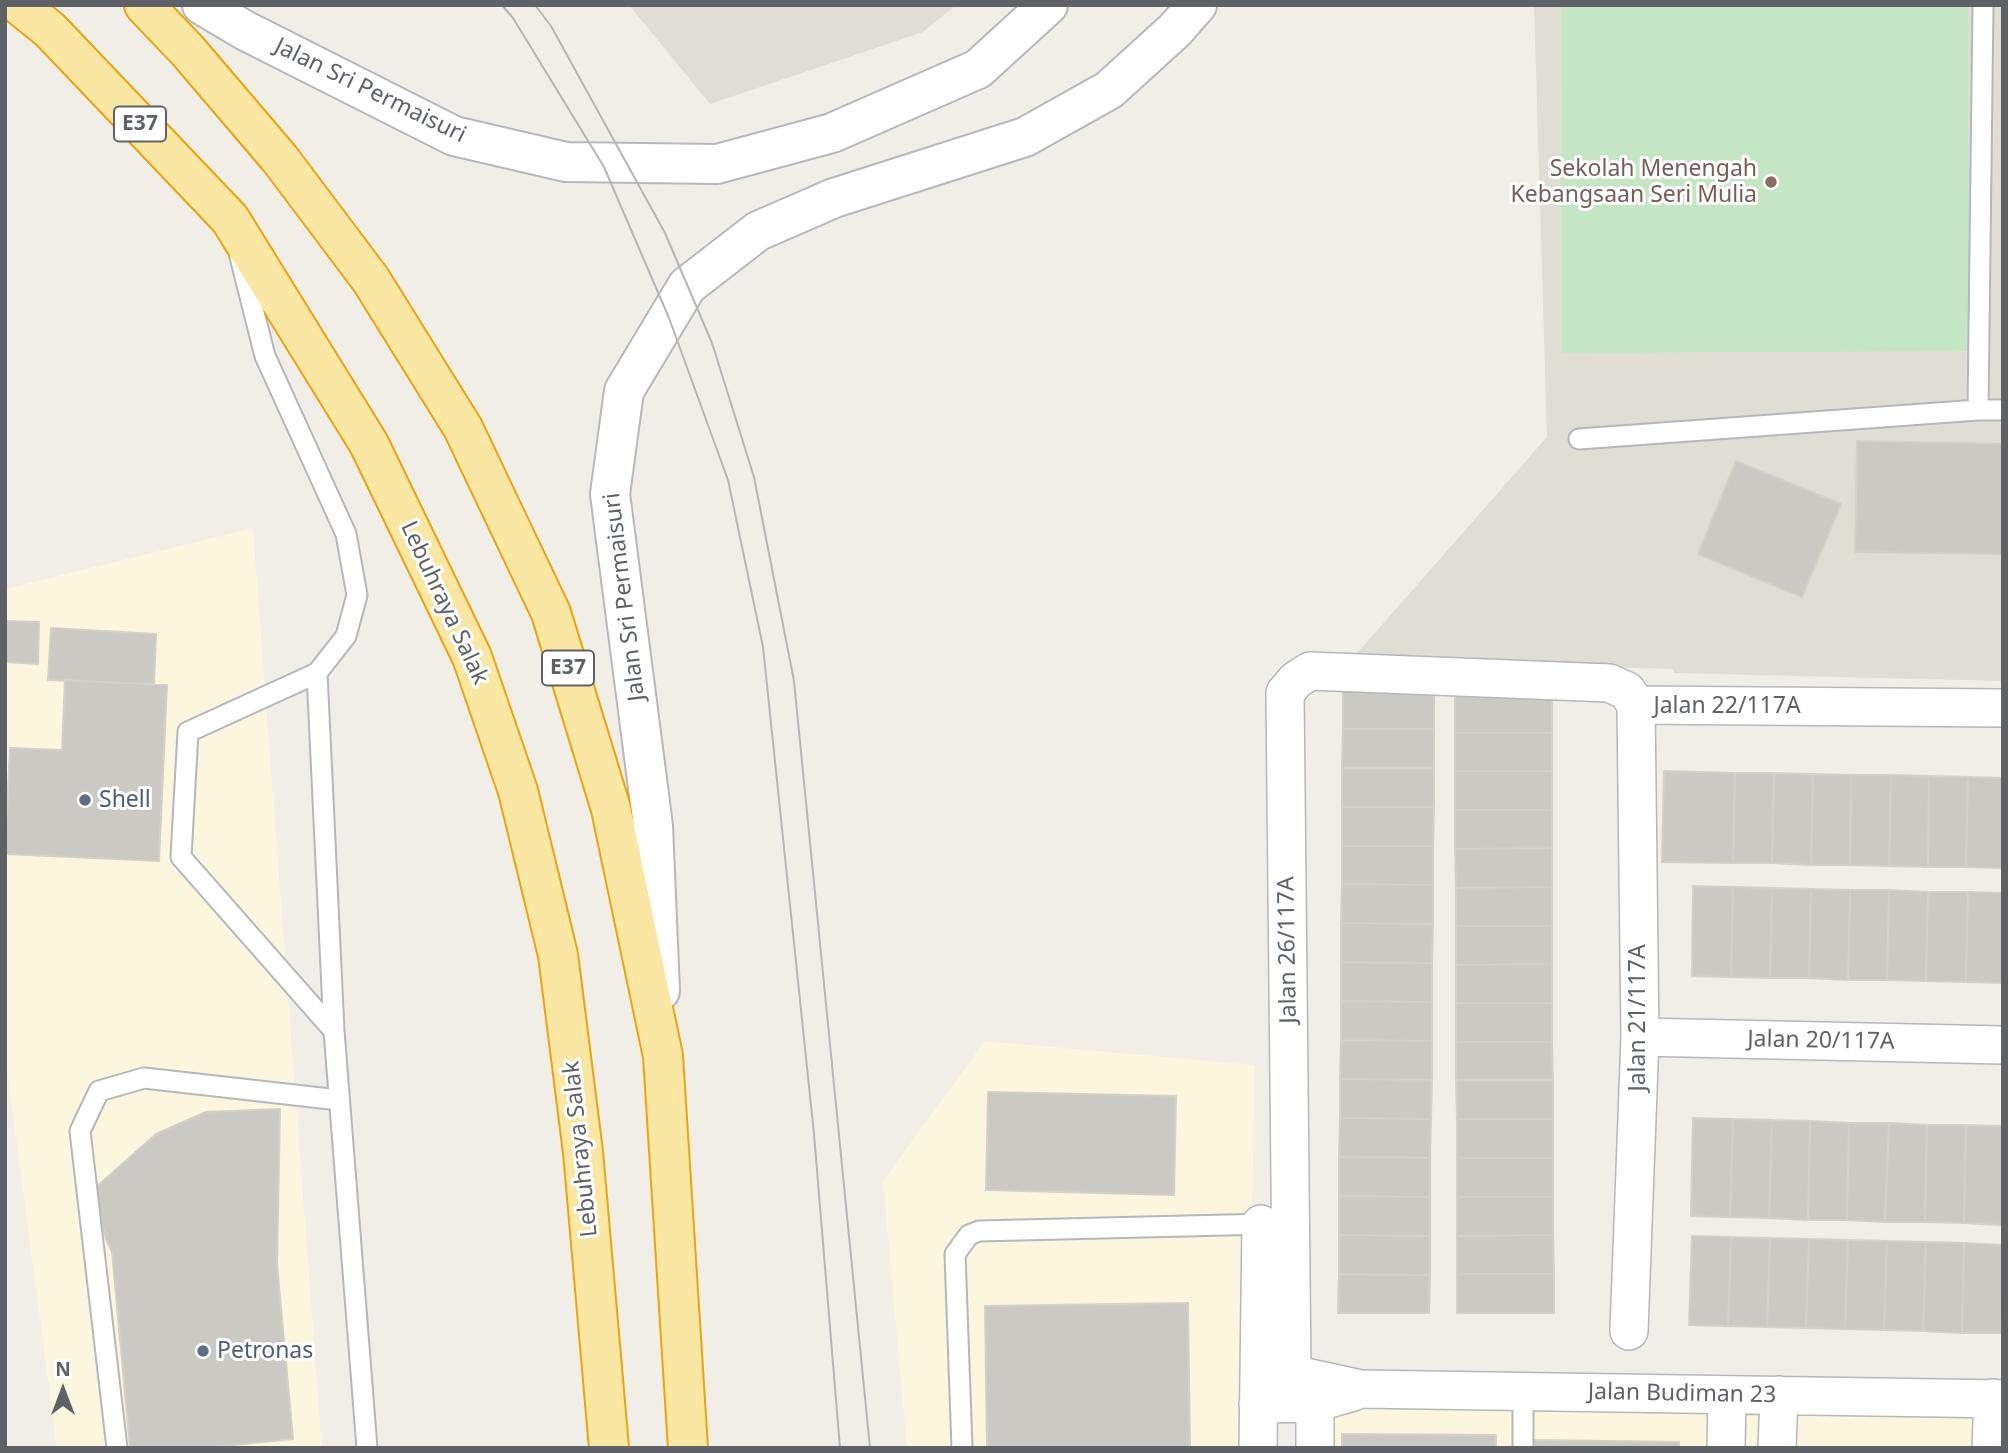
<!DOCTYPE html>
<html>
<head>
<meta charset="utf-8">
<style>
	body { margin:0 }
	#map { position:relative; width:2008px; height:1453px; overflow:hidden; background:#f0eee7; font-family:"Noto Sans",sans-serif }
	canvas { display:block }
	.frame { position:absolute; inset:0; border:7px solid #5e6266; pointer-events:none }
	.north { position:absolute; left:28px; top:1355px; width:70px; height:70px; -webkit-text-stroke:5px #fff; paint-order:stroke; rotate:0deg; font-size:19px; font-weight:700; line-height:28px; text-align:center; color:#5e6266 }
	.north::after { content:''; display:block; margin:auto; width:24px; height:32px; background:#5e6266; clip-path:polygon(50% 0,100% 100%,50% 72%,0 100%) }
</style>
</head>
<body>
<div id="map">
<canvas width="2008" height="1453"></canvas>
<div class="frame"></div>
<div class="north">N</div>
</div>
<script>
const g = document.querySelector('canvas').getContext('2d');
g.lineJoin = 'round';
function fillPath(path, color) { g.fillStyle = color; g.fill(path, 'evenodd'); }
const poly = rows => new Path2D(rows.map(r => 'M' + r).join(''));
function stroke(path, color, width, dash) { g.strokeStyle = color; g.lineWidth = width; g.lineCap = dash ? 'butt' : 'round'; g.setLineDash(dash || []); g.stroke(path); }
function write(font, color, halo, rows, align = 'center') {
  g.font = font + ' "Noto Sans",sans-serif'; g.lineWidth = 6; g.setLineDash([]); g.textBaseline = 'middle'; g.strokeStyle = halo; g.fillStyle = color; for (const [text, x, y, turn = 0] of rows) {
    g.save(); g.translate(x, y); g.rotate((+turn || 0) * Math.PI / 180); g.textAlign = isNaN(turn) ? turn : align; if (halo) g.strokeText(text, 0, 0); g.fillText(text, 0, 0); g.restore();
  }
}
fillPath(poly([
	[253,528,322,1448,57,1448,5,1054,5,589],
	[985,1041,1255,1065,1247,1448,907,1448,883,1181],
	[1360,1407,2003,1416,2003,1448,1328,1448,1328,1415]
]), '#fcf6df');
fillPath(poly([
	[629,5,956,5,923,32,710,104],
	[1534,5,2003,5,2003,681,1674,673,1673,669,1351,660,1547,437]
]), '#e0ddd5');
fillPath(poly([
	[1561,5,1968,5,1969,351,1562,353]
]), '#c5e6c5');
const building = poly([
	[1857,441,2003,444,2003,554,1855,552,1857,441],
	[1736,461,1841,504,1802,597,1698,554,1736,461],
	[5,621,39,622,38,664,5,662,5,621],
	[51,628,156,634,154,684,48,680,51,628],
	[65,680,167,685,159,861,5,854,10,748,62,750,65,680],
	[1343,690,1434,690,1434,729,1343,729,1343,690],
	[1455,694,1552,694,1552,733,1455,733,1455,694],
	[1343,729,1434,729,1434,768,1342,768,1343,729],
	[1455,733,1552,733,1552,771,1455,771,1455,733],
	[1342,768,1434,768,1434,807,1342,807,1342,768],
	[1455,771,1552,771,1552,810,1455,810,1455,771],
	[1664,771,1735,773,1733,863,1662,862,1664,771],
	[1735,773,1774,773,1772,863,1733,863,1735,773],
	[1774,773,1813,774,1811,865,1772,863,1774,773],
	[1813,774,1851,775,1850,865,1811,865,1813,774],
	[1851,775,1891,775,1889,866,1850,865,1851,775],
	[1891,775,1929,776,1928,867,1889,866,1891,775],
	[1929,776,1968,777,1966,867,1928,867,1929,776],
	[1968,777,2003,778,2003,868,1966,867,1968,777],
	[1342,807,1434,807,1433,846,1342,846,1342,807],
	[1455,810,1552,810,1552,848,1455,849,1455,810],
	[1342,846,1433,846,1433,885,1342,884,1342,846],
	[1552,848,1552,887,1456,888,1455,849,1552,848],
	[1342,884,1433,885,1433,924,1341,923,1342,884],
	[1693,886,1733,887,1731,977,1692,976,1693,886],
	[1552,887,1552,926,1456,926,1456,888,1552,887],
	[1733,887,1772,888,1770,978,1731,977,1733,887],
	[1772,888,1811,889,1809,978,1770,978,1772,888],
	[1811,889,1850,890,1848,980,1809,978,1811,889],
	[1850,890,1889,890,1887,980,1848,980,1850,890],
	[1889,890,1928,892,1926,981,1887,980,1889,890],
	[1928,892,1968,892,1966,982,1926,981,1928,892],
	[1968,892,2003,893,2003,983,1966,982,1968,892],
	[1341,923,1433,924,1432,963,1341,962,1341,923],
	[1456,926,1552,926,1552,964,1456,965,1456,926],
	[1341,962,1432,963,1432,1002,1341,1001,1341,962],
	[1552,964,1552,1003,1456,1003,1456,965,1552,964],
	[1341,1001,1432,1002,1432,1041,1341,1040,1341,1001],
	[1456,1003,1552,1003,1552,1042,1456,1042,1456,1003],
	[1341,1040,1432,1041,1432,1080,1340,1079,1341,1040],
	[1456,1042,1552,1042,1553,1080,1456,1080,1456,1042],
	[1340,1079,1432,1080,1431,1119,1340,1118,1340,1079],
	[1456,1080,1553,1080,1553,1119,1457,1119,1456,1080],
	[988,1092,1176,1096,1174,1195,986,1190,988,1092],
	[280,1109,277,1264,293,1439,203,1448,130,1448,112,1252,106,1239,94,1189,156,1134,206,1112,280,1109],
	[1340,1118,1431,1119,1430,1158,1339,1157,1340,1118],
	[1693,1118,1733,1119,1730,1217,1691,1216,1693,1118],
	[1457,1119,1553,1119,1553,1158,1457,1158,1457,1119],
	[1733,1119,1772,1120,1769,1218,1730,1217,1733,1119],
	[1772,1120,1810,1121,1808,1220,1769,1218,1772,1120],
	[1810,1121,1849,1123,1847,1220,1808,1220,1810,1121],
	[1849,1123,1889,1123,1885,1222,1847,1220,1849,1123],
	[1889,1123,1927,1125,1925,1222,1885,1222,1889,1123],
	[1927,1125,1966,1125,1964,1223,1925,1222,1927,1125],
	[1966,1125,2003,1126,2002,1225,1964,1223,1966,1125],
	[1339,1157,1430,1158,1430,1197,1339,1196,1339,1157],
	[1457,1158,1553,1158,1553,1197,1457,1197,1457,1158],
	[1339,1196,1430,1197,1430,1236,1339,1235,1339,1196],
	[1457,1197,1553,1197,1553,1235,1457,1236,1457,1197],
	[1339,1235,1430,1236,1430,1275,1339,1274,1339,1235],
	[1553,1235,1554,1274,1457,1274,1457,1236,1553,1235],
	[1692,1236,1731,1237,1728,1326,1689,1325,1692,1236],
	[1731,1237,1770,1238,1767,1327,1728,1326,1731,1237],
	[1770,1238,1809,1239,1806,1328,1767,1327,1770,1238],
	[1809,1239,1848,1240,1845,1329,1806,1328,1809,1239],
	[1848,1240,1887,1241,1884,1330,1845,1329,1848,1240],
	[1887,1241,1926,1242,1923,1331,1884,1330,1887,1241],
	[1926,1242,1964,1243,1962,1333,1923,1331,1926,1242],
	[1964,1243,2003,1245,2001,1333,1962,1333,1964,1243],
	[2003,1269,2003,1333,2001,1333,2003,1269],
	[1339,1274,1430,1275,1429,1313,1338,1313,1339,1274],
	[1457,1274,1554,1274,1554,1313,1457,1313,1457,1274],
	[1188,1303,1190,1448,987,1448,985,1306,1188,1303],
	[1342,1434,1496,1435,1496,1448,1342,1448,1342,1434],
	[1529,1440,1679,1442,1679,1448,1528,1448,1529,1440]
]);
fillPath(building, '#cbc9c4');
stroke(building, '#d4d0c5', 2);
const service = poly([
	[240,257,265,356,346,534,357,595,346,636,317,673,188,732,181,857,334,1031],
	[1978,410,1983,5],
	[1579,439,1978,410,2003,410],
	[317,673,334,1031,367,1448],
	[117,1448,80,1131,99,1091,144,1078,339,1100],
	[962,1448,955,1254,969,1235,979,1231,1268,1224],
	[1523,1448,1523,1392]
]);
const minor = poly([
	[1636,705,2003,708],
	[1640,1037,2003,1045],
	[1629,1331,1640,1037,1636,705],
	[1259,1373,1292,1374,1361,1389,2003,1399],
	[1292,1374,1285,693,1296,680,1310,671,1609,683,1627,691,1636,705],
	[1315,1403,1315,1448],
	[1258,1404,1315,1403,1353,1392],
	[1258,1448,1261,1224],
	[1726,1448,1727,1395],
	[1777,1448,1779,1395],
	[1991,1448,1993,1398]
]);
const secondary = poly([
	[202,5,244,30,454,136,566,162,717,164,832,133,978,69,1048,5],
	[660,991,653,826,610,494,624,391,687,286,758,231,834,198,1025,137,1109,90,1175,30,1197,5]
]);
const trunk = poly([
	[19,5,50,30,230,219,369,444,472,657,518,791,558,955,583,1152,609,1448],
	[144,5,187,50,280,159,371,280,463,428,551,613,611,809,663,1056,688,1448]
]);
stroke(service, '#b4b7bb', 23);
stroke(minor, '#b4b7bb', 40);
stroke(secondary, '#b5b9bd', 42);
stroke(trunk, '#eba40b', 42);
stroke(service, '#fff', 19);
stroke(minor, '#fff', 37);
stroke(secondary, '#fff', 38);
stroke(trunk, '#fae7a3', 38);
stroke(poly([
	[502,5,513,18,604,167,669,318,728,480,763,647,814,1134,840,1448],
	[535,5,551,26,665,233,712,343,754,477,794,681,870,1448]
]), '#b5b6b6', 2);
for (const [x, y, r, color] of [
	[1771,182,7,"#8d6e63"],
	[85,800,7,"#5c6f8a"],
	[203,1351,7,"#5c6f8a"]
]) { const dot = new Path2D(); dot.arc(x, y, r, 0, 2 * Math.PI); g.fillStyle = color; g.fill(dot); stroke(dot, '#fff', 2.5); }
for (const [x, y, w] of [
	[140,124,52],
	[568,668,52]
]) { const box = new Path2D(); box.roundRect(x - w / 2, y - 17.5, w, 35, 5); g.fillStyle = '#fff'; g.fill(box); stroke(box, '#5e6266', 2); }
write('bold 21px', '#5e6266', null, [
	["E37",140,124],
	["E37",568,668]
]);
write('23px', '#5e6266', '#fff', [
	["Jalan Sri Permaisuri",370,91,26],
	["Jalan Sri Permaisuri",625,597,-97],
	["Lebuhraya Salak",444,603,65],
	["Jalan 22/117A",1727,706],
	["Jalan 26/117A",1288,950,-91],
	["Jalan 21/117A",1638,1018,-90],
	["Jalan 20/117A",1821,1041,1],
	["Lebuhraya Salak",581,1149,-96],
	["Jalan Budiman 23",1682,1394,1]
]);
write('23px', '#785e54', '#fff', [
	["Sekolah Menengah",1757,169],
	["Kebangsaan Seri Mulia",1757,195]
], 'right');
write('23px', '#4e5e75', '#fff', [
	["Shell",99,800],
	["Petronas",217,1351]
], 'left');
</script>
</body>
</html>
